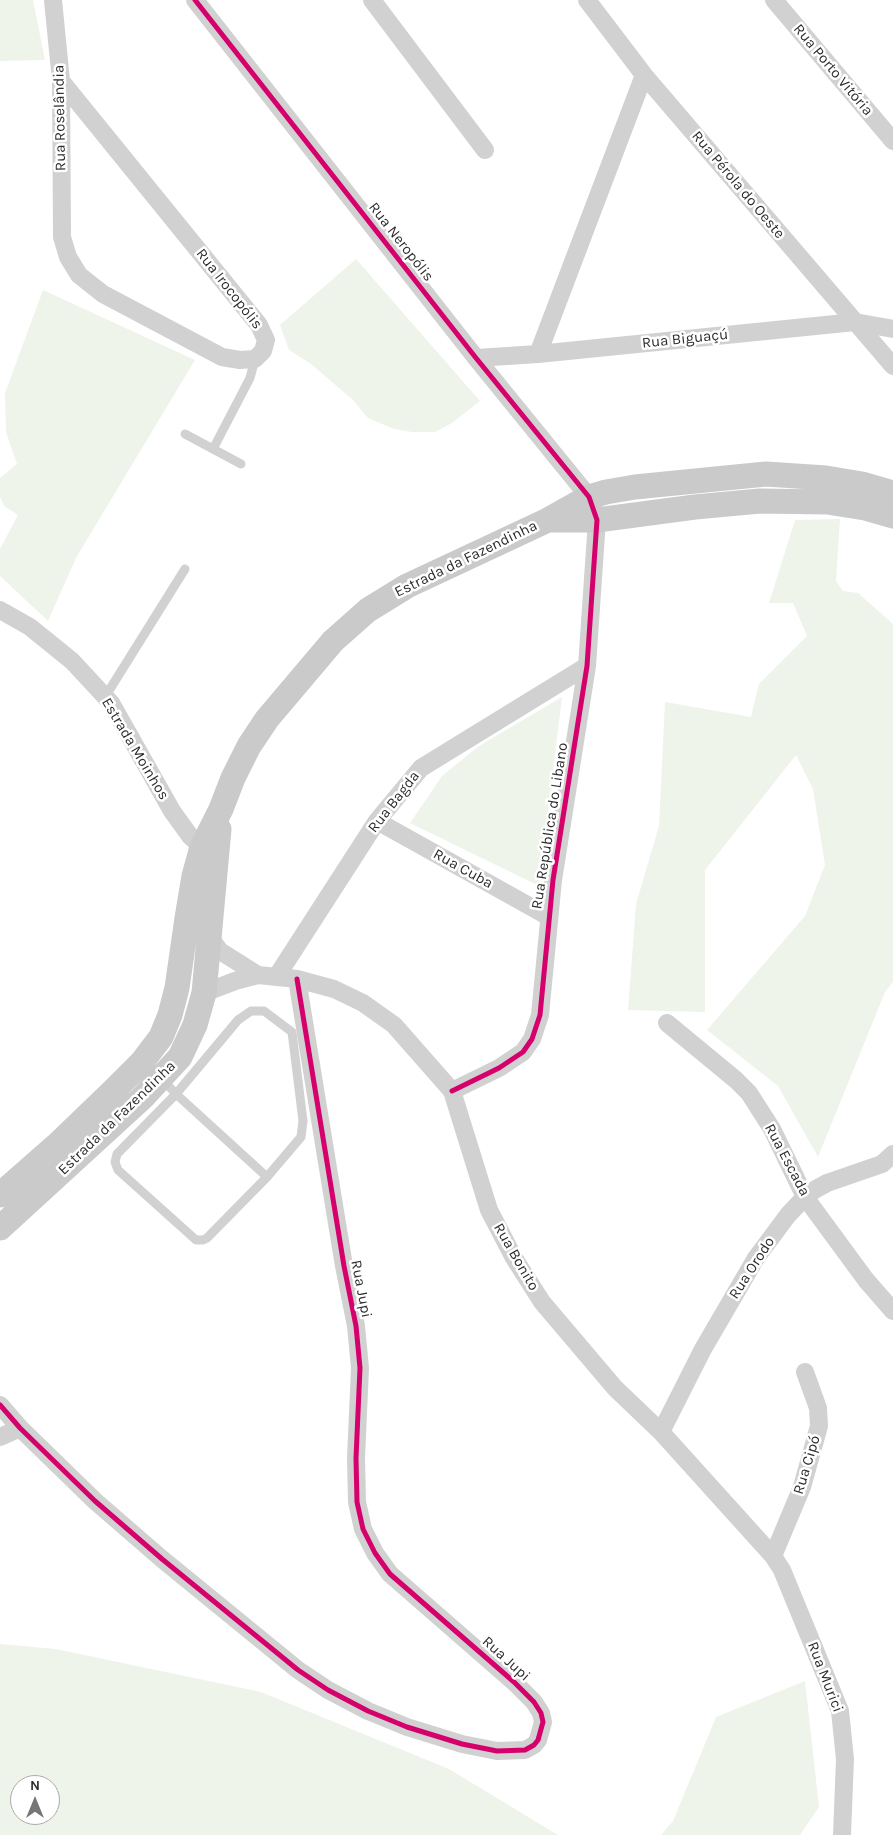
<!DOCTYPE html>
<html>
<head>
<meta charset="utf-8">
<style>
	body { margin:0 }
	#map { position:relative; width:893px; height:1835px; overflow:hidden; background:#fff; font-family:Karla,sans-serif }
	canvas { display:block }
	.north { position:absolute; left:10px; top:1775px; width:50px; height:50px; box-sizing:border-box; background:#fff; border:1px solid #ababab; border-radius:50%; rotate:0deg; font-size:14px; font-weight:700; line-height:20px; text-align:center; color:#2c2c2c }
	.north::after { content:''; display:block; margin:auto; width:18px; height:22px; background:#767676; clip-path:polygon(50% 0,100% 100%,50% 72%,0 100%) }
</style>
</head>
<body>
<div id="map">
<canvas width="893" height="1835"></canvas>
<div class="north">N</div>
</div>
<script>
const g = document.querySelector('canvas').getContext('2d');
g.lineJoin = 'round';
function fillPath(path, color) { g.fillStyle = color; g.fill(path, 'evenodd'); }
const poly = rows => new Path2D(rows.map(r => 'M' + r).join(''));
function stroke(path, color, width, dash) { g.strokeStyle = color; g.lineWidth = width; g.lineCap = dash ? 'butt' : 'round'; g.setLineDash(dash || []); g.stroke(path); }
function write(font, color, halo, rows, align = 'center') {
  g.font = font + ' Karla,sans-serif'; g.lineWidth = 5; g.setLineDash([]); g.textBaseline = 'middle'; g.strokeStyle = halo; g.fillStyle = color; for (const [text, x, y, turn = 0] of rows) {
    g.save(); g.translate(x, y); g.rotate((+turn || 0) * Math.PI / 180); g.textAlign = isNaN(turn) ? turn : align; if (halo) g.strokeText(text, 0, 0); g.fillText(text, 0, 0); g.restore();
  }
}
fillPath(poly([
	[0,0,33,0,45,60,0,61],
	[356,259,480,401,452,423,435,432,412,432,394,429,368,418,353,400,311,364,289,350,280,325],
	[43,290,195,360,76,558,48,621,0,576,0,549,18,515,4,506,0,497,0,478,17,464,6,432,5,393],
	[840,519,836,581,843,591,858,593,893,624,893,982,885,992,818,1157,778,1086,707,1030,805,916,825,865,813,789,796,755,705,870,705,1012,628,1010,636,904,659,826,665,702,751,717,759,684,807,636,793,603,769,603,795,520],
	[562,697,539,886,410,823,442,776,479,746],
	[0,1644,56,1649,261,1692,449,1769,558,1835,0,1835],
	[20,1785,50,1785,50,1815,20,1815],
	[805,1681,819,1807,800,1835,661,1835,673,1821,716,1717]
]), '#eef4ea');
stroke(poly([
	[185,434,241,464],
	[213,449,250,378,255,359],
	[105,697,185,569],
	[162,1079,176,1094,117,1154,115,1162,118,1170,196,1240,203,1240,207,1238,267,1177,301,1137,303,1121,292,1032,264,1011,251,1011,238,1020,176,1094,267,1177]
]), '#d1d1d1', 9);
stroke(poly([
	[53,0,61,81,62,237,68,257,79,275,103,294,222,357,240,360,255,359,263,351,266,340,259,325,61,81],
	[195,0,476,358,589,497,597,520,587,666,553,880,540,1015,532,1039,523,1052,499,1068,452,1091],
	[372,0,485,150],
	[587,0,644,75,893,366],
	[774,0,893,141],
	[538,354,644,75],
	[476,358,538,354,855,322,893,329],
	[0,610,30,627,72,661,111,703,172,811,190,836,209,854],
	[377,821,549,917],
	[210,938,220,951,258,975],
	[277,976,377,821,421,768,587,666],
	[204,993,235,981,258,975,297,979,334,989,363,1003,394,1025,452,1091,489,1210,514,1258,542,1302,615,1388,661,1432,773,1556,782,1570,840,1711,845,1759,842,1835],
	[667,1023,736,1080,749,1093,772,1129,805,1197,866,1280,893,1311],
	[0,1405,20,1428,95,1501,162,1559,298,1670,328,1690,368,1711,407,1727,462,1744,497,1751,525,1750,534,1745,538,1740,543,1722,541,1713,534,1702,514,1682,390,1574,375,1553,363,1529,357,1502,356,1458,360,1368,356,1326,344,1266,297,979],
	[661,1432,703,1349,756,1258,788,1215,805,1197,816,1189,827,1183,882,1164,893,1154],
	[0,1437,20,1428],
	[773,1556,802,1487,819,1426,818,1408,805,1372]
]), '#d1d1d1', 18);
stroke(poly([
	[550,520,597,520,695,507,760,501,827,502,865,508,893,516],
	[0,1195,58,1144,114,1090,142,1062,161,1037,170,1015,177,988,187,918,194,876,202,847,221,809,233,778,249,746,267,719,333,641,368,610,407,586,548,520,589,497,606,492,635,487,766,474,826,478,862,484,893,493],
	[0,1228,143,1097,180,1057,195,1025,204,993,219,829]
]), '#cacaca', 25);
stroke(poly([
	[195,0,476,358,589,497,597,520,587,666,553,880,540,1015,532,1039,523,1052,499,1068,452,1091],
	[0,1405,20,1428,95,1501,162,1559,298,1670,328,1690,368,1711,407,1727,462,1744,497,1751,525,1750,534,1745,538,1740,543,1722,541,1713,534,1702,514,1682,390,1574,375,1553,363,1529,357,1502,356,1458,360,1368,356,1326,344,1266,297,979]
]), '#d6006c', 5);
write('15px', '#2c2c2c', '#fff', [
	["Rua Porto Vitória",833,70,50],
	["Rua Roselândia",60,118,-91],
	["Rua Pérola do Oeste",738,185,50],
	["Rua Neropólis",401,242,52],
	["Rua Irocopólis",229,289,52],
	["Rua Biguaçú",685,339,-6],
	["Estrada da Fazendinha",466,559,-26],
	["Estrada Moinhos",135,749,59],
	["Rua Bagda",394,802,-52],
	["Rua República do Libano",550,826,-81],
	["Rua Cuba",463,869,29],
	["Estrada da Fazendinha",117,1118,-44],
	["Rua Escada",787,1160,62],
	["Rua Bonito",516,1257,60],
	["Rua Orodo",752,1268,-57],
	["Rua Jupi",361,1289,79],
	["Rua Cipó",807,1465,-73],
	["Rua Jupi",506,1659,42],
	["Rua Murici",825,1677,69]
]);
</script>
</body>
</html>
